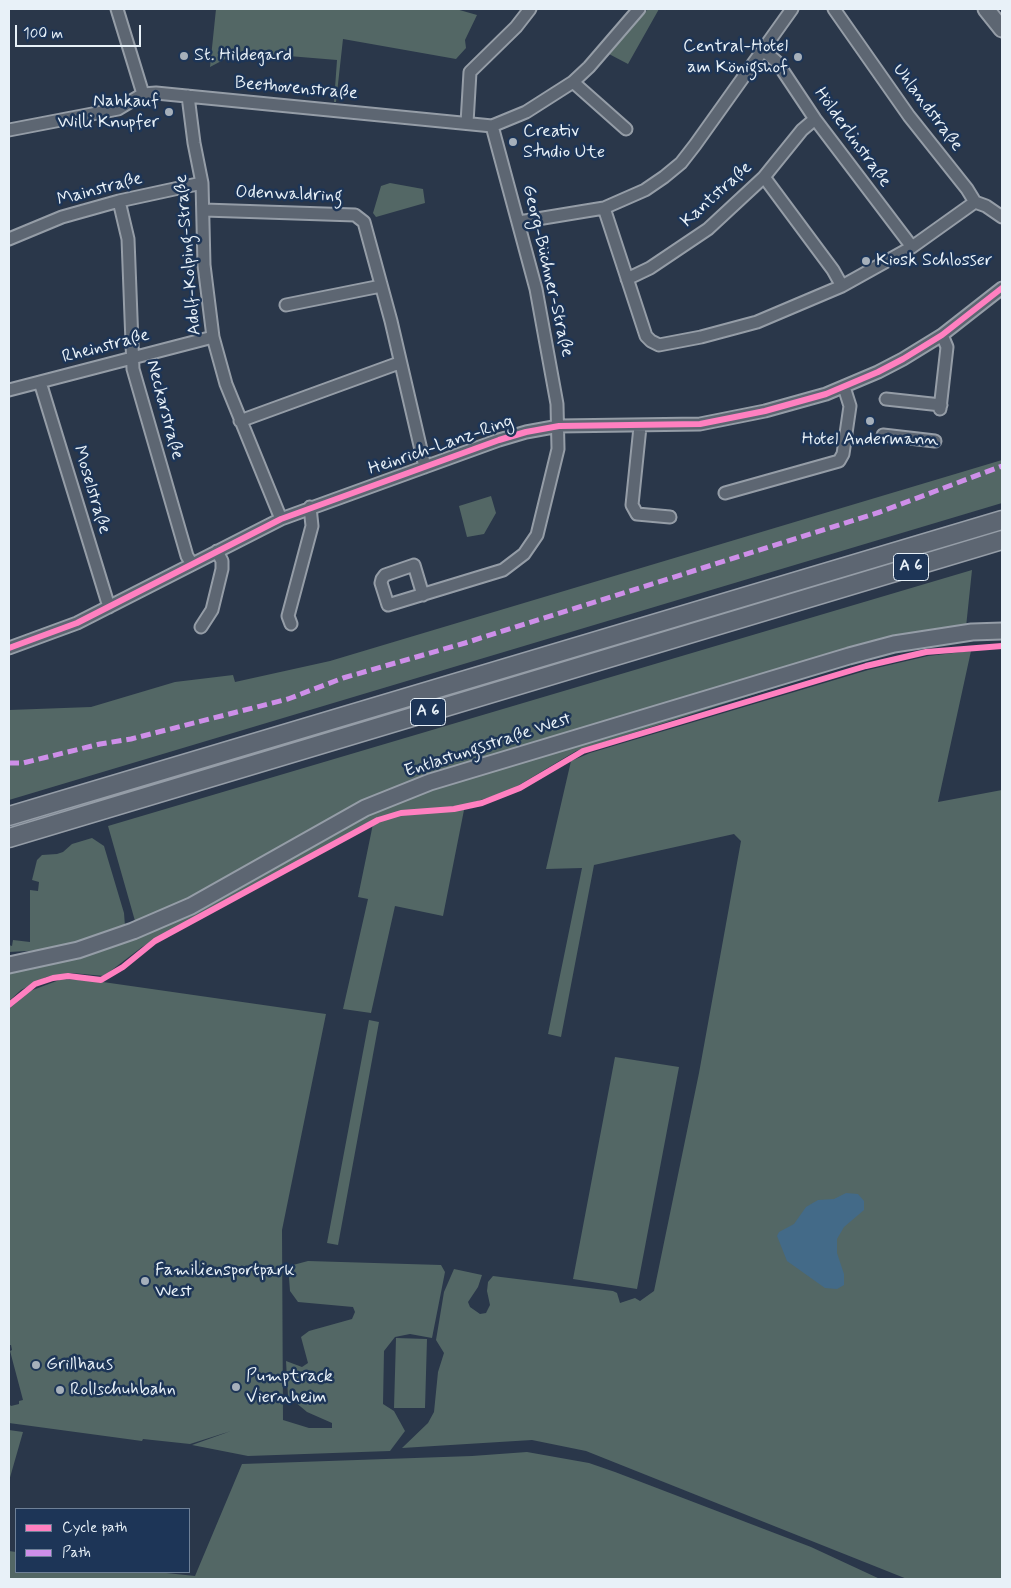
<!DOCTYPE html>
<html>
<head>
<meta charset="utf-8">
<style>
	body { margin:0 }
	#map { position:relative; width:1011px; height:1588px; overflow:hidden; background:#2a374a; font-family:Mynerve,sans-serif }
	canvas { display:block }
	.frame { position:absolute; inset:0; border:10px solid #e8f1f8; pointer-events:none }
	.legend { position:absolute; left:15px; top:1508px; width:175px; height:65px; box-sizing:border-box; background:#1d3557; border:1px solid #6e8097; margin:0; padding:6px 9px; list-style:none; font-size:15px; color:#e8f1f8 }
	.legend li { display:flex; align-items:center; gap:10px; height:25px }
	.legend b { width:25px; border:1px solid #6e8097 }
	.scale { position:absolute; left:15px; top:25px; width:126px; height:22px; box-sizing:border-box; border:2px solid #e8f1f8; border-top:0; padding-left:6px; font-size:15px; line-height:18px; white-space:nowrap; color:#e8f1f8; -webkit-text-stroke:4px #1d3557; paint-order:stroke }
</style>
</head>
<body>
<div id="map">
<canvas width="1011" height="1588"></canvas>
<div class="frame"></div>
<ul class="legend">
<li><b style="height:6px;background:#ff80c0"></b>Cycle path</li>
<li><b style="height:6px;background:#ce8fe9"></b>Path</li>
</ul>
<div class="scale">100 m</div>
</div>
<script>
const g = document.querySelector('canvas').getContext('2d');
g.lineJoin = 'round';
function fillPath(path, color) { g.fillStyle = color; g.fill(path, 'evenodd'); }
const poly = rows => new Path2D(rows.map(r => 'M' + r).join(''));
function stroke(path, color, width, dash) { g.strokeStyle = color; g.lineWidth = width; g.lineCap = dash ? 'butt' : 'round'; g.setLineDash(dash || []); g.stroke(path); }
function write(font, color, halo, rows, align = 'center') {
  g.font = font + ' Mynerve,sans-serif'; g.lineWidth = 5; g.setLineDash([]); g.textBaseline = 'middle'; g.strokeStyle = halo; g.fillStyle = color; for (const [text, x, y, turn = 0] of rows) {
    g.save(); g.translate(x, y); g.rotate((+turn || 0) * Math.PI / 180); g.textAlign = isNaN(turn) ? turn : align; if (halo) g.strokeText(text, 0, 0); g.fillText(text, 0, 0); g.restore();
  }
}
fillPath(poly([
	[216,9,456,9,477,15,465,40,466,48,456,59,343,39,336,102,334,102,337,60,228,51,227,58,210,67],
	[648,9,659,9,628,64,609,54],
	[390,183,423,189,425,203,376,217,373,213,381,186],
	[1002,460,1002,503,9,800,9,710,91,707,175,682,233,675,235,682,330,661],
	[491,496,496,513,484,534,467,537,459,506],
	[972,570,966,627,576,751,509,791,465,805,443,916,395,906,371,1013,343,1009,368,899,358,897,374,819,142,947,104,976,72,973,46,977,21,990,9,1001,9,972,72,958,139,935,108,826],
	[971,651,938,802,1002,790,1002,1579,907,1579,586,1451,532,1440,402,1448,428,1423,434,1412,438,1372,444,1353,436,1340,444,1292,454,1269,482,1275,478,1287,468,1302,470,1307,480,1314,486,1313,490,1305,487,1291,488,1282,493,1276,613,1291,617,1293,620,1303,635,1298,640,1301,654,1291,699,1073,741,841,734,834,594,865,561,1037,548,1034,582,868,546,869,571,761,590,753,868,670,928,656],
	[92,838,104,846,124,913,125,926,107,934,45,950,9,952,9,945,12,946,13,940,30,942,30,890,38,891,39,882,32,880,37,860,42,855,57,854,63,852,72,844],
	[62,979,96,981,326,1014,282,1230,283,1420,309,1428,332,1428,332,1423,307,1412,288,1396,286,1361,302,1367,308,1363,301,1337,309,1331,352,1319,355,1312,353,1307,298,1302,290,1291,289,1278,293,1265,308,1261,441,1265,445,1272,432,1338,410,1334,395,1337,384,1351,383,1404,394,1411,405,1431,390,1451,248,1456,192,1445,231,1431,190,1444,143,1439,142,1441,9,1423,9,1404,11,1406,19,1404,19,1401,23,1400,10,1351,12,1350,11,1345,9,1345,9,1009,30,991],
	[369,1020,379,1022,338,1245,327,1243],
	[615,1057,679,1067,637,1289,573,1279],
	[396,1338,427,1339,425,1408,394,1408],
	[9,1430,23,1432,9,1481],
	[527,1452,589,1463,615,1472,811,1547,880,1579,9,1579,9,1551,16,1552,16,1572,157,1572,195,1576,242,1464,472,1456]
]), '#536765');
fillPath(poly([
	[846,1193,858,1194,864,1201,864,1210,844,1227,837,1239,837,1253,844,1274,844,1285,837,1289,825,1288,787,1261,777,1236,779,1232,794,1224,806,1207,818,1200,834,1199]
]), '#436a88');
const minor = poly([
	[117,9,143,94],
	[834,9,909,116,967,189,975,202,986,206,1002,217],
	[763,50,777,62,815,119,912,247],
	[573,82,626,129],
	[188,96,194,143,202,183,204,265,213,337,226,384,281,519],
	[467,123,470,72,516,27,530,9],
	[9,130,118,109,143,94,156,93,492,126,526,112,573,82,589,67,639,9],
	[764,177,833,270,842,286],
	[119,201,128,239,133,369,187,556,192,564],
	[604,208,646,336,651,341,659,345,701,337,757,322,842,286,912,247,975,202],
	[204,210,355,215,364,222,391,321,425,467],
	[519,222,604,208,645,190,664,177,681,163,695,145,792,9],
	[9,239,62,217,119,201,202,183],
	[627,279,650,268,708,229,764,177,802,130,815,119],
	[286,305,381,286],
	[40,382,109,607],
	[9,390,213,337],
	[886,399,941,405],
	[940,409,947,347,942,335],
	[240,421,399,363],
	[640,427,632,505,637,514,670,517],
	[883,435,935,441],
	[725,493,839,461,843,454,850,406,844,387],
	[423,595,414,565,385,575,382,579,381,583,388,605,503,570,524,554,537,535,558,449,557,404,536,289,492,126],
	[291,624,288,616,312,526,310,507],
	[201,627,212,610,222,569,222,561,217,551],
	[9,648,77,623,281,519,499,440,526,432,559,426,700,424,765,411,826,394,878,372,903,359,942,335,1002,288]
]);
const major = poly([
	[986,9,1002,29],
	[9,965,78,950,133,931,191,906,365,808,430,782,849,656,894,644,972,632,1002,631]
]);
const highway = poly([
	[9,816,1002,520],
	[9,838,1002,540]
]);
stroke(minor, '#959da7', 15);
stroke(major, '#959da7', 19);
stroke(highway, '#959da7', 21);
stroke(minor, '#5d6672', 11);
stroke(major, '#5d6672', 15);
stroke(highway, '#5d6672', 18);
stroke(poly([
	[9,763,23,763,100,744,131,739,288,699,343,678,465,643,880,512,1002,466]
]), '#ce8fe9', 5, [10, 5]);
stroke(poly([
	[9,648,77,623,281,519,499,440,526,432,559,426,700,424,765,411,826,394,878,372,903,359,942,335,1002,288],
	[9,1005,35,984,53,978,68,976,101,980,123,967,155,941,378,820,401,813,454,809,482,803,520,788,583,751,866,666,926,652,1002,646]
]), '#ff80c0', 6);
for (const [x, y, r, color] of [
	[184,56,5,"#a6b0bb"],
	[798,57,5,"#a6b0bb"],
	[169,112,5,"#a6b0bb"],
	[513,142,5,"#a6b0bb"],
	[866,261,5,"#a6b0bb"],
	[870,421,5,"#a6b0bb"],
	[145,1281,5,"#a6b0bb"],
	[36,1365,5,"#a6b0bb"],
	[236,1387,5,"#a6b0bb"],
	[60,1390,5,"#a6b0bb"]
]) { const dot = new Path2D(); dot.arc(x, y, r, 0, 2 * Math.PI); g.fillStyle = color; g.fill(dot); stroke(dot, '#1d3557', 2); }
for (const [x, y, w] of [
	[911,567,35],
	[428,712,35]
]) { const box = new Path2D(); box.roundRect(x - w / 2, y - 13.5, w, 27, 4); g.fillStyle = '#1d3557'; g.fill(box); stroke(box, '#e8f1f8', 1); }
write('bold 16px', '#e8f1f8', null, [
	["A 6",911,567],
	["A 6",428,712]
]);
write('18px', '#e8f1f8', '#1d3557', [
	["Central-Hotel",788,47,"right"],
	["am Königshof",788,68,"right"],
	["St. Hildegard",194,56],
	["Nahkauf",159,102,"right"],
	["Willi Knupfer",159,123,"right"],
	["Creativ",523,132],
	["Studio Ute",523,153],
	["Kiosk Schlosser",876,261],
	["Hotel Andermann",870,440,"center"],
	["Familiensportpark",155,1271],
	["West",155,1292],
	["Grillhaus",46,1365],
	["Pumptrack",246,1377],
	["Viernheim",246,1398],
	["Rollschuhbahn",70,1390]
], 'left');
write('18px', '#e8f1f8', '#1d3557', [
	["Beethovenstraße",296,89,5],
	["Uhlandstraße",927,108,53],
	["Hölderlinstraße",852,138,54],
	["Mainstraße",100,190,-15],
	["Odenwaldring",289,195,2],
	["Kantstraße",717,195,-42],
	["Adolf-Kolping-Straße",189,255,-95],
	["Georg-Büchner-Straße",547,271,77],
	["Rheinstraße",106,347,-15],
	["Neckarstraße",164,410,75],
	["Heinrich-Lanz-Ring",441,446,-19],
	["Moselstraße",91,490,73],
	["Entlastungsstraße West",488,746,-18]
]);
</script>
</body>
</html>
